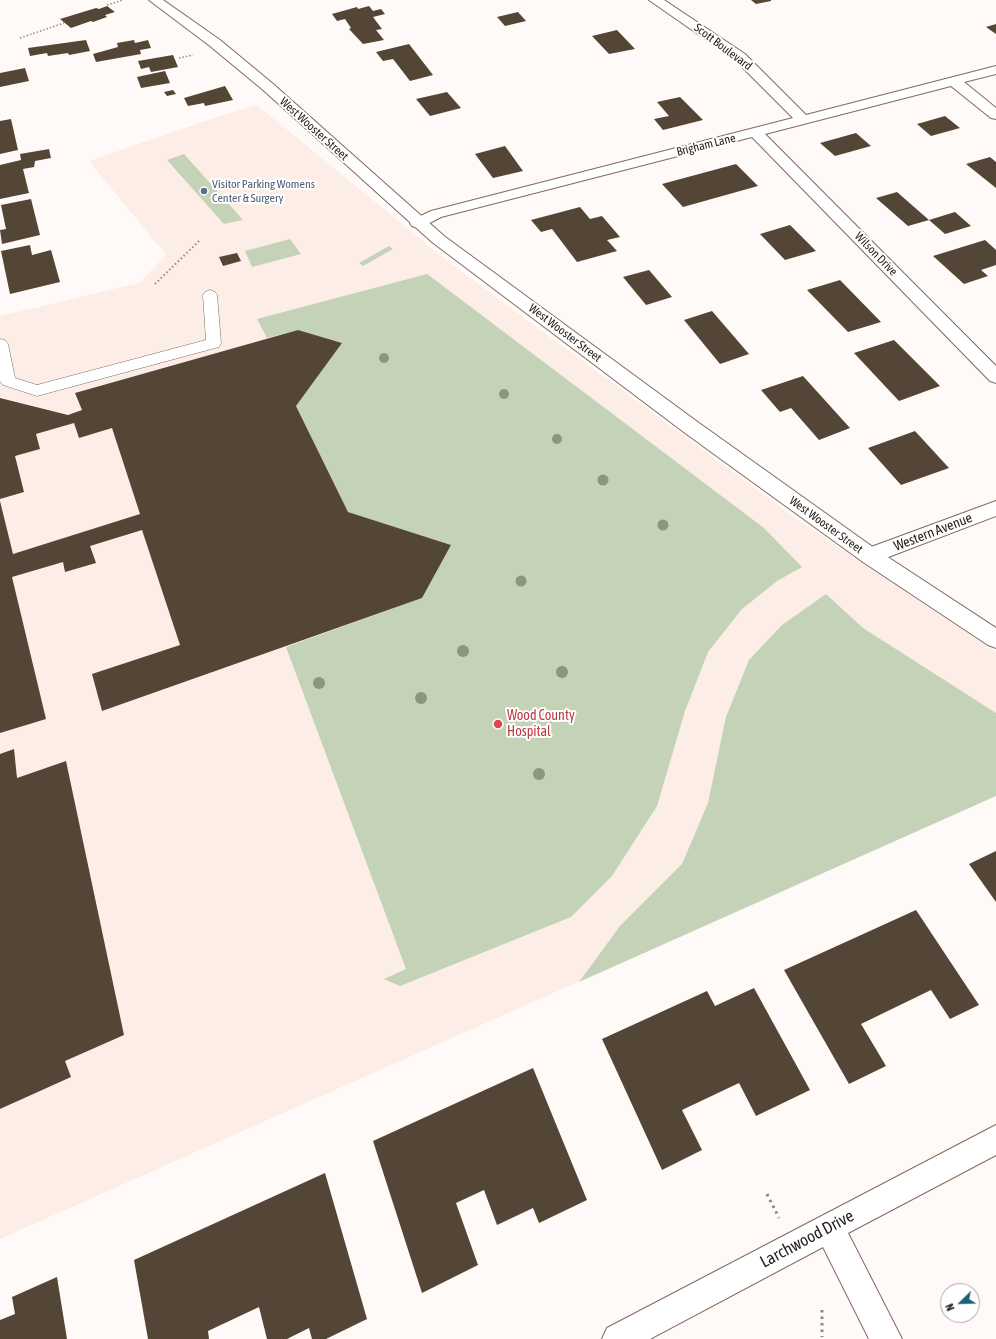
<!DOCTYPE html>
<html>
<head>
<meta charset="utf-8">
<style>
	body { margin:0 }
	#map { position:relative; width:996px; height:1339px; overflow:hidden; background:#fffaf7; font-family:"Asap Condensed",sans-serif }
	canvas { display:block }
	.north { position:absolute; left:940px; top:1283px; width:40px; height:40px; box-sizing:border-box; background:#fff; border:1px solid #a8a5a3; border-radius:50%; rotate:247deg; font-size:11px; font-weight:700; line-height:16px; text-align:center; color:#261e19 }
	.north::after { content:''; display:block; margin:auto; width:14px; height:18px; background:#1b6172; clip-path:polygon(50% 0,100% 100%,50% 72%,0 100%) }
</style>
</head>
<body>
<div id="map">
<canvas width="996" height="1339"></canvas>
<div class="north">N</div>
</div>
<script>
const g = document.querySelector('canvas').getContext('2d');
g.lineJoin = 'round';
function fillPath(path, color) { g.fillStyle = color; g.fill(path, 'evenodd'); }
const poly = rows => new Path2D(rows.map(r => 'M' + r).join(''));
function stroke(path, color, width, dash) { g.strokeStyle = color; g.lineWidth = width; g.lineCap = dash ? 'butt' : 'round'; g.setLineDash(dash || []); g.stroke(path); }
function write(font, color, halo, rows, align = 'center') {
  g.font = font + ' "Asap Condensed",sans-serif'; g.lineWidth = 4; g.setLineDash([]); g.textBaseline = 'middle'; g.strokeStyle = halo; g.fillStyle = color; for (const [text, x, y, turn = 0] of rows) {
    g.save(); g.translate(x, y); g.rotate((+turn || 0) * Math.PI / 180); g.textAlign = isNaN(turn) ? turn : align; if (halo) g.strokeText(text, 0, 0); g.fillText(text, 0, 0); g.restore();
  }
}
fillPath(poly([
	[257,105,446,260,798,520,996,652,996,796,0,1239,0,316,139,283,166,255,89,161,220,116]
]), '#fceee6');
fillPath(poly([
	[184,154,243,220,224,224,167,160],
	[290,239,301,254,252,267,245,251],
	[389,246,393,249,363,266,359,263],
	[427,274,764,528,802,567,777,581,742,609,708,652,685,711,657,806,612,876,571,917,400,986,384,979,406,969,286,647,422,598,451,545,348,512,296,406,342,343,298,330,267,338,257,319],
	[826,594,863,628,996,713,996,796,579,982,620,926,682,864,708,803,726,717,749,660,782,625]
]), '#c4d2b8');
fillPath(poly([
	[751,0,771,0,771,1,756,4],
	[107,6,115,12,105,15,107,17,93,22,91,21,71,28,60,19,96,8,99,9],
	[369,6,373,11,381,9,385,14,373,17,382,29,376,30,384,40,363,44,349,29,351,28,345,19,337,21,332,14,357,7,358,9],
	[518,12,526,21,505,26,497,17],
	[996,24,996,34,986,27],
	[617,30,635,49,609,54,592,36],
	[86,40,90,51,69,55,68,53,48,56,47,53,30,56,28,48],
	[134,40,135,43,148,40,151,48,140,50,141,54,96,62,93,54,118,47,117,43],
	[409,44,433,75,410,81,393,59,383,61,376,52],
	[173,55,178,67,151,72,149,67,141,69,138,61],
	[25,68,29,81,0,87,0,73],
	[165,71,170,83,141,88,137,77],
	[225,86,233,100,205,106,204,103,188,106,184,98],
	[173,90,176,94,167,96,164,92],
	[447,92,461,108,430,116,416,99],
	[680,97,703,120,663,130,654,119,669,116,657,102],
	[945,116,960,128,931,136,917,124],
	[11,119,18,150,0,154,0,121],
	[856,133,871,146,835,156,820,143],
	[505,146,523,171,493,178,475,154],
	[49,149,51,158,35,161,34,167,23,169,29,193,0,199,0,165,21,160,20,154],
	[990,157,996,162,996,188,966,164],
	[736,164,758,186,683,207,662,184],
	[897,192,929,220,908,226,876,198],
	[31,199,40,235,2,244,0,230,6,229,1,205],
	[580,207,590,219,602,216,620,237,607,240,617,251,577,262,552,229,541,232,531,220],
	[955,212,971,226,945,234,929,220],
	[790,225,816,251,785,260,760,234],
	[985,240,996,250,996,265,981,270,988,276,964,284,933,256],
	[30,245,32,255,51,250,60,282,10,294,1,251],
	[237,253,241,261,223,266,219,257],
	[649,270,672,297,646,305,623,277],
	[840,280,881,322,848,332,807,290],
	[712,311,749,354,720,364,684,320],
	[298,330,342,343,296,406,348,512,451,545,422,598,102,711,92,674,180,645,142,530,90,546,96,563,65,572,63,562,12,577,46,719,0,733,0,501,13,554,140,514,112,428,79,438,74,423,36,434,40,449,15,456,24,492,0,499,0,398,68,415,82,410,75,393],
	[894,340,940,386,899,401,854,353],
	[803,376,850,428,819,440,791,408,780,412,761,390],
	[915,431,949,468,901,485,868,448],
	[14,749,17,778,66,761,124,1035,65,1061,71,1077,0,1109,0,754],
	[996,851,996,902,969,864],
	[916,910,979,1005,950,1019,931,990,861,1024,886,1066,849,1084,784,970],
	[754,988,810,1090,756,1116,739,1083,682,1110,702,1150,662,1170,602,1039,707,991,715,1006],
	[533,1068,587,1200,539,1223,533,1208,497,1225,484,1190,456,1203,478,1265,422,1293,373,1141],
	[325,1173,367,1319,326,1339,312,1339,309,1328,287,1339,267,1339,259,1307,208,1331,209,1339,148,1339,134,1260],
	[57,1277,67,1339,0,1339,0,1320,15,1314,12,1297]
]), '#544637');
const service = poly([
	[210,290,215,292,217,295,221,343,219,347,37,396,3,385,0,381,0,339,5,340,8,344,15,378,37,385,206,340,203,295,205,292,210,290]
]);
const minor = poly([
	[649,0,664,0,745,54,806,115,996,66,996,74,964,82,996,108,996,119,991,118,951,86,765,134,996,366,996,383,990,381,752,137,441,217,424,226,418,228,412,226,410,223,412,220,431,211,793,118,735,60,649,0],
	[996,501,996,516,870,564,863,562,860,556,863,550,996,501],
	[996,1125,996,1155,848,1233,902,1339,869,1339,823,1247,650,1339,602,1339,607,1328,996,1125]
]);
const secondary = poly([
	[149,0,163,0,220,40,272,83,444,236,699,423,877,550,996,628,996,648,988,645,863,562,685,433,432,242,262,89,210,46,149,0]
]);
stroke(service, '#7f6b60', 1);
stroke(minor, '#7f6b60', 2);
stroke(secondary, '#7f6b60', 2);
stroke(poly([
	[107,5,123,0],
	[20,38,64,23],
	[179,58,193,55]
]), '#908985', 1.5, [1.5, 2]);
stroke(poly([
	[155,284,199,241]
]), '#908985', 2, [1.5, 2.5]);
stroke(poly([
	[767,1194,779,1218],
	[822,1310,822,1337]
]), '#908985', 3, [2.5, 4]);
fillPath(service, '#fff');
fillPath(minor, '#fff');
fillPath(secondary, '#fff');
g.fillStyle = '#8d967c';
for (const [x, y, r] of [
	[384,358,5],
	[504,394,5],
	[557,439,5],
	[603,480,5.5],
	[663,525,5.5],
	[521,581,5.5],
	[463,651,6],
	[562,672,6],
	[319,683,6],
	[421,698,6],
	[539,774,6]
]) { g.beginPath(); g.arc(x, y, r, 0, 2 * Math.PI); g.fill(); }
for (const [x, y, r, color] of [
	[204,191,4,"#5c6f8a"],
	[498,724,5,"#e0444e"]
]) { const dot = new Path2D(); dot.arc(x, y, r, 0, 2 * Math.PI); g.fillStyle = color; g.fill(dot); stroke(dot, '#fff', 1.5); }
write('12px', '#261e19', '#fff', [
	["Scott Boulevard",723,47,37],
	["West Wooster Street",314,129,42],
	["Brigham Lane",706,145,-14],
	["Wilson Drive",876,254,46],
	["West Wooster Street",565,333,37],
	["West Wooster Street",826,525,36]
]);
write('12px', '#4e5e75', '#fff', [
	["Visitor Parking Womens",212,184],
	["Center & Surgery",212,198]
], 'left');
write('14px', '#261e19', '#fff', [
	["Western Avenue",933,532,-21]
]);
write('14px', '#be3a42', '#fff', [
	["Wood County",507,716],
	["Hospital",507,732]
], 'left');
write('17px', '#261e19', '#fff', [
	["Larchwood Drive",807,1239,-28]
]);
</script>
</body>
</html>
